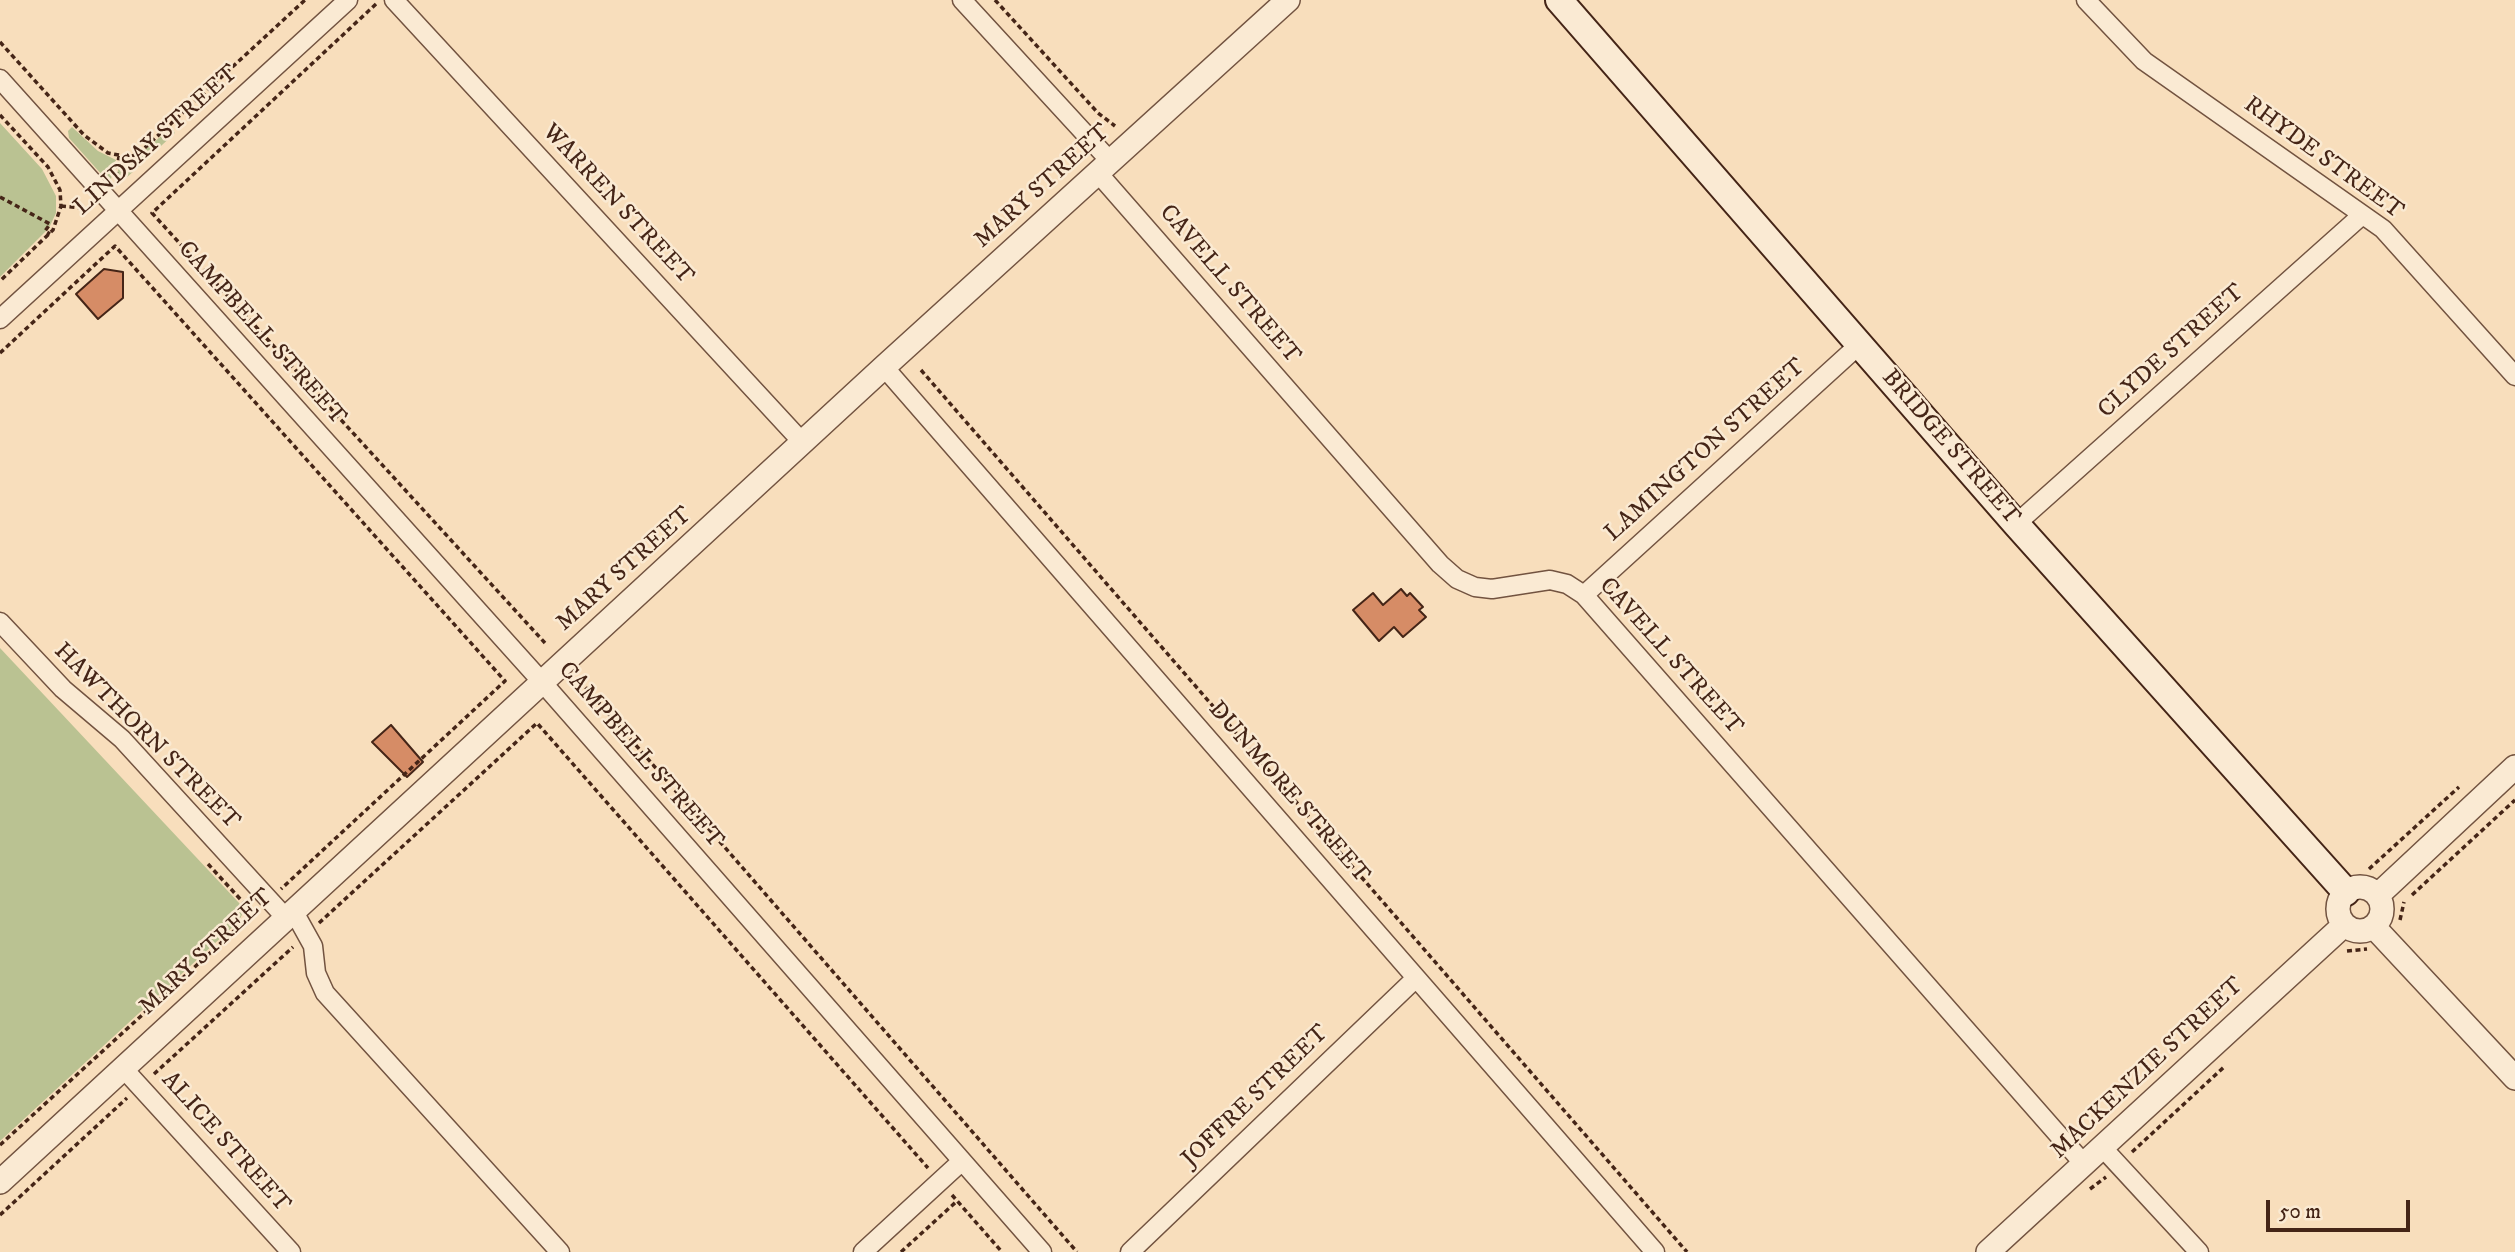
<!DOCTYPE html>
<html>
<head>
<meta charset="utf-8">
<style>
	body { margin:0 }
	#map { position:relative; width:2515px; height:1252px; overflow:hidden; background:#f8debc; font-family:"IM FELL DW Pica",serif }
	canvas { display:block }
	.scale { position:absolute; left:2266px; top:1200px; width:144px; height:32px; box-sizing:border-box; border:4px solid #452517; border-top:0; padding-left:9px; font-size:21px; line-height:24px; white-space:nowrap; color:#452517; -webkit-text-stroke:5px #faead3; paint-order:stroke }
</style>
</head>
<body>
<div id="map">
<canvas width="2515" height="1252"></canvas>
<div class="scale">50 m</div>
</div>
<script>
const g = document.querySelector('canvas').getContext('2d');
g.lineJoin = 'round';
function fillPath(path, color) { g.fillStyle = color; g.fill(path, 'evenodd'); }
const poly = rows => new Path2D(rows.map(r => 'M' + r).join(''));
function stroke(path, color, width, dash) { g.strokeStyle = color; g.lineWidth = width; g.lineCap = dash ? 'butt' : 'round'; g.setLineDash(dash || []); g.stroke(path); }
function write(font, color, halo, rows, align = 'center') {
  g.font = font + ' "IM FELL DW Pica",serif'; g.lineWidth = 5; g.setLineDash([]); g.textBaseline = 'middle'; g.strokeStyle = halo; g.fillStyle = color; for (const [text, x, y, turn = 0] of rows) {
    g.save(); g.translate(x, y); g.rotate((+turn || 0) * Math.PI / 180); g.textAlign = isNaN(turn) ? turn : align; if (halo) g.strokeText(text, 0, 0); g.fillText(text, 0, 0); g.restore();
  }
}
fillPath(poly([
	[0,123,42,169,56,196,56,213,49,228,0,277],
	[72,127,98,151,116,160,111,179,103,176,69,138,68,131],
	[172,127,175,133,135,170,126,178,117,174,121,159,135,158],
	[0,648,240,904,243,913,238,922,0,1141]
]), '#bac292');
const building = poly([
	[104,269,123,272,123,298,98,319,76,294,104,269],
	[1401,589,1407,596,1410,593,1423,607,1419,610,1426,617,1403,637,1394,627,1379,641,1353,610,1373,593,1383,605,1401,589],
	[391,725,423,762,407,777,372,742,391,725]
]);
fillPath(building, '#d68c66');
stroke(building, '#452517', 2);
const minor = poly([
	[394,0,803,443],
	[962,0,1111,162],
	[2086,0,2144,61,2383,229,2515,376],
	[0,79,542,682,1042,1252],
	[1098,173,1440,564,1457,579,1475,587,1492,589,1550,580,1567,584,1584,595,2084,1164],
	[0,319,348,0],
	[884,367,1655,1252],
	[2016,524,2361,216],
	[1584,595,1860,344],
	[0,622,63,689,122,739,285,917],
	[293,910,313,946,316,973,325,993,560,1252],
	[122,1067,291,1252],
	[2102,1147,2199,1252],
	[863,1252,962,1161],
	[1130,1252,1416,978]
]);
const tertiary = poly([
	'2338 909a22 22 0 1 1 44 0a22 22 0 1 1-44 0Z',
	[2378,895,2515,767],
	[2374,927,2515,1078],
	[0,1182,884,367,1288,0],
	[1988,1252,2344,925]
]);
const secondary = poly([
	[1559,0,2016,524,2346,892]
]);
stroke(minor, '#725340', 21);
stroke(tertiary, '#725340', 26);
stroke(secondary, '#452517', 30);
stroke(poly([
	[995,0,1098,113,1115,126],
	[376,4,152,213,545,643],
	[0,42,84,135,108,153,129,157,138,154,305,0],
	[0,115,48,167,60,190,61,206,53,230,0,281],
	[116,177,119,156],
	[0,197,50,224,45,231,50,234],
	[61,206,81,208],
	[0,353,115,246,505,681,281,889],
	[921,370,1687,1252],
	[580,681,1077,1252],
	[208,864,253,913],
	[2369,869,2459,787],
	[2412,895,2515,800],
	[2400,920,2404,902],
	[319,923,537,723,928,1168],
	[2347,951,2367,949],
	[154,1074,293,947],
	[0,1145,257,910],
	[2132,1152,2224,1067],
	[2090,1189,2106,1177],
	[952,1195,1002,1252],
	[0,1215,127,1098],
	[901,1252,957,1201]
]), '#452517', 3.5, [5, 3.5]);
stroke(minor, '#faead3', 18);
stroke(tertiary, '#faead3', 23);
stroke(secondary, '#faead3', 26);
write('24px', '#452517', '#faead3', [
	["LINDSAY STREET",157,141,-42],
	["RHYDE STREET",2323,159,36],
	["MARY STREET",1043,187,-42],
	["WARREN STREET",617,205,47],
	["CAVELL STREET",1229,285,49],
	["CAMPBELL STREET",261,334,48],
	["CLYDE STREET",2172,352,-42],
	["BRIDGE STREET",1950,448,49],
	["LAMINGTON STREET",1706,451,-42],
	["MARY STREET",625,570,-42],
	["CAVELL STREET",1670,657,48],
	["HAWTHORN STREET",146,737,45],
	["CAMPBELL STREET",640,756,49],
	["DUNMORE STREET",1288,793,49],
	["MARY STREET",207,953,-43],
	["MACKENZIE STREET",2148,1069,-43],
	["JOFFRE STREET",1256,1097,-44],
	["ALICE STREET",225,1143,48]
]);
</script>
</body>
</html>
